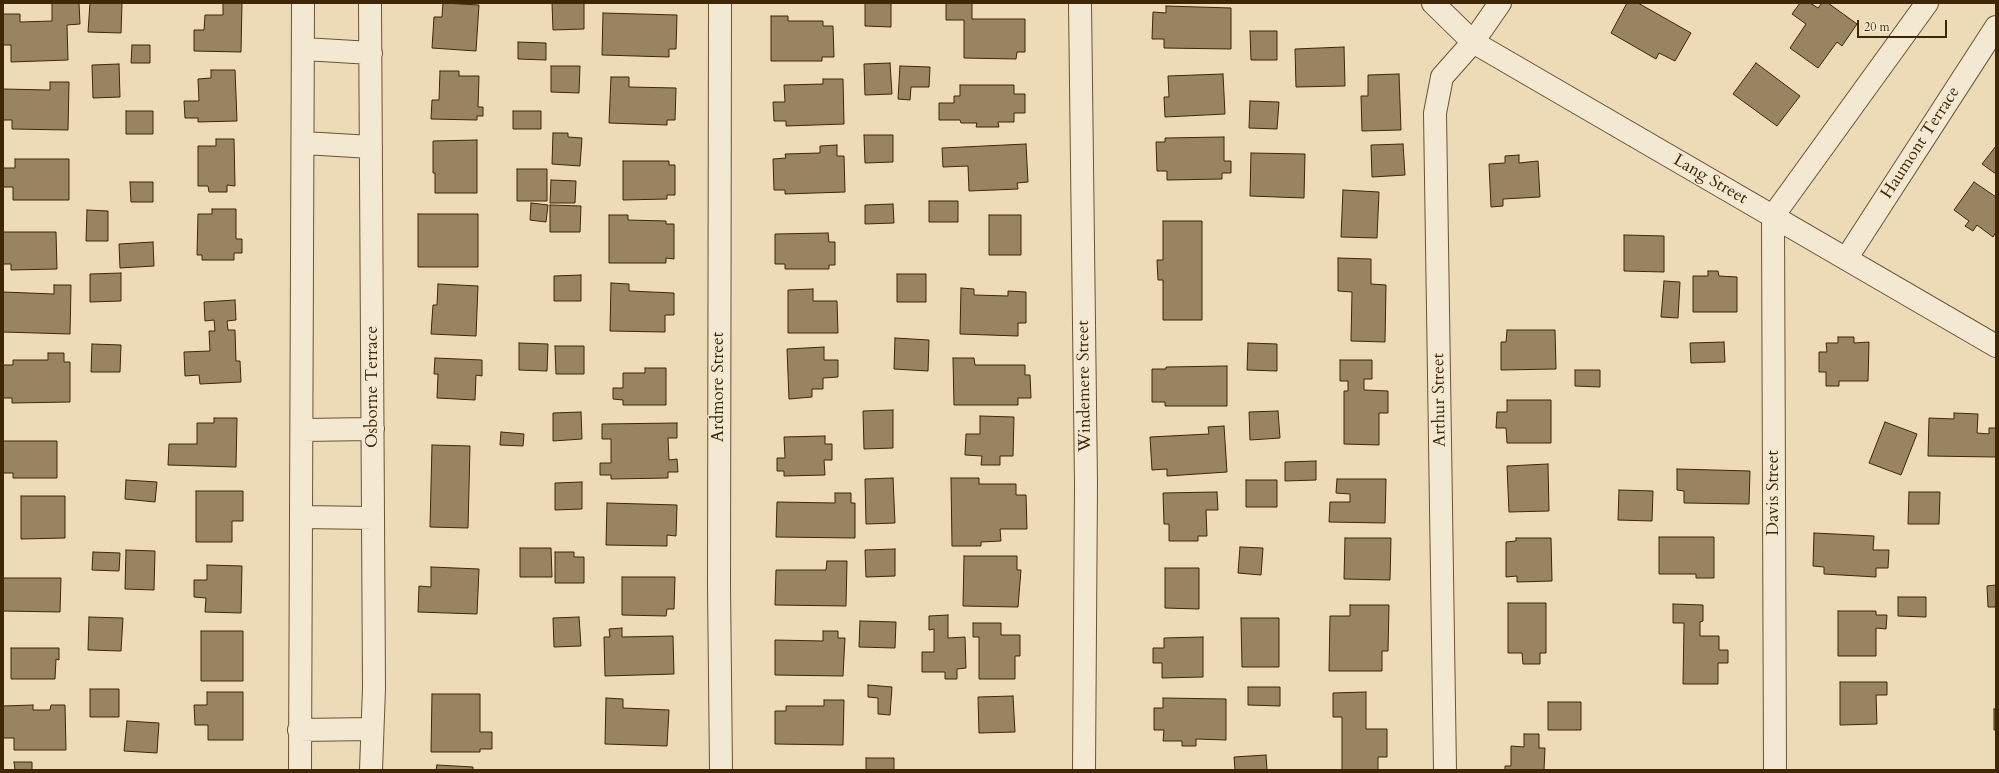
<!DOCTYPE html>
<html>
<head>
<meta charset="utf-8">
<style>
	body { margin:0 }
	#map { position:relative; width:1999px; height:773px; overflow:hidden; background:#eddbb8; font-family:Cardo,serif }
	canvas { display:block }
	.frame { position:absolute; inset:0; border:4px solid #3f2604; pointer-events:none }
	.scale { position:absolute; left:1857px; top:20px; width:90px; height:18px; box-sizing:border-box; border:2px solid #3f2604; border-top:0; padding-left:5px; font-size:12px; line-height:14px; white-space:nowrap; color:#3f2604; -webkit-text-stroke:3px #f3e8d1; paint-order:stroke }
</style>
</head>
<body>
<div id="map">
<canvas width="1999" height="773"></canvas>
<div class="frame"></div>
<div class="scale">20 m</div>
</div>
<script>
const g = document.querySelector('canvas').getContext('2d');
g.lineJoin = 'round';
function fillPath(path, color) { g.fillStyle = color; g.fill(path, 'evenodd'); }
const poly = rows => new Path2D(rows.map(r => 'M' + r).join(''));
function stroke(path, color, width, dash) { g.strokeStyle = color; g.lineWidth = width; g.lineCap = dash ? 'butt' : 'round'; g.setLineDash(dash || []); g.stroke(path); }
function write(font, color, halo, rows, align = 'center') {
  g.font = font + ' Cardo,serif'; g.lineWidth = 3; g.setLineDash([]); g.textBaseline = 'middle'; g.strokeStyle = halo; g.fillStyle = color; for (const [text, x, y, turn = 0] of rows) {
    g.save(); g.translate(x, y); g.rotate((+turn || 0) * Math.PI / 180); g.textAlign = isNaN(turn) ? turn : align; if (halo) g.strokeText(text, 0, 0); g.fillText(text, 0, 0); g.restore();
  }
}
const building = poly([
	[52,3,79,3,80,24,67,25,68,60,11,62,11,45,3,45,3,14,20,14,20,22,52,21,52,3],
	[90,3,122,3,121,33,88,32,90,3],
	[223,3,242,3,241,52,194,51,194,30,204,30,205,15,223,15,223,3],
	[443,3,479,5,476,51,432,48,434,17,442,17,443,3],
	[552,3,584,3,584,29,553,30,552,3],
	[865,3,891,3,891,27,865,26,865,3],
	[946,3,972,3,972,19,1025,19,1025,52,1017,52,1016,59,964,58,964,20,946,20,946,3],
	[1627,3,1638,3,1691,33,1675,61,1659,53,1656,59,1611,33,1627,3],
	[1800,3,1810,3,1818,8,1822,3,1828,3,1857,24,1842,46,1837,42,1818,68,1790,48,1806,24,1792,14,1800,3],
	[1166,6,1231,8,1231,49,1164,48,1164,39,1152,39,1153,12,1166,13,1166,6],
	[603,13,677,15,676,49,669,49,669,57,602,55,603,13],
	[771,16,788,16,788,21,823,21,823,26,833,26,834,57,822,57,822,61,771,61,771,16],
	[1250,31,1277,31,1277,60,1251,60,1250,31],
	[518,42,546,43,546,60,518,59,518,42],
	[132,45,150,45,150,63,131,63,132,45],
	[1344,47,1345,86,1296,87,1295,49,1344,47],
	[890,63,892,94,865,95,864,64,890,63],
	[1756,63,1800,96,1777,126,1733,94,1756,63],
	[119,64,120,97,93,98,92,65,119,64],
	[551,66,580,66,579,93,551,92,551,66],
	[900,66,930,67,929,87,911,87,910,100,898,99,900,66],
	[211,70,235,70,237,121,198,122,198,118,185,118,184,101,199,101,198,79,211,78,211,70],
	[440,71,459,71,459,76,479,76,478,107,483,107,483,116,477,116,477,120,431,119,432,100,439,100,440,71],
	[1223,74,1225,114,1165,117,1164,97,1169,97,1168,76,1223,74],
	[1399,74,1401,130,1362,131,1361,96,1368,96,1368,75,1399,74],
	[611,77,629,77,629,87,676,88,675,120,667,120,667,125,609,123,611,77],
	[823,79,843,79,844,124,786,126,786,121,774,121,773,102,785,102,784,85,823,84,823,79],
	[50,82,69,82,68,130,12,129,12,120,3,120,3,89,50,90,50,82],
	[960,85,1014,85,1014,94,1025,94,1025,113,1014,113,1014,122,998,122,999,127,976,127,977,123,961,123,960,120,939,120,939,103,954,103,954,96,960,96,960,85],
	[1250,101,1279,102,1277,129,1249,128,1250,101],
	[126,111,153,111,153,134,126,134,126,111],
	[513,111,541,111,541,129,513,129,513,111],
	[553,133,568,133,568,137,582,138,580,166,552,164,553,133],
	[864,135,893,135,893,162,865,163,864,135],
	[1224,137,1224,161,1231,161,1231,173,1222,173,1222,179,1167,180,1167,171,1157,171,1156,142,1165,142,1165,138,1224,137],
	[216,139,234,139,235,186,227,185,227,192,209,192,208,186,198,186,198,146,216,146,216,139],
	[477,140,477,193,435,193,435,173,433,173,433,141,477,140],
	[1026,144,1028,182,1017,183,1018,189,969,191,968,166,943,167,942,148,1026,144],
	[1403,144,1405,175,1372,177,1371,145,1403,144],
	[837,145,837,156,844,156,845,192,785,194,785,190,774,190,773,159,786,158,785,154,820,153,820,146,837,145],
	[1996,146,1996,174,1982,164,1996,146],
	[1251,153,1305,154,1304,198,1250,196,1251,153],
	[1519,155,1519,163,1538,161,1540,197,1503,199,1503,206,1491,207,1489,164,1505,163,1505,156,1519,155],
	[15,159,69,159,69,200,13,200,13,187,3,187,3,168,15,168,15,159],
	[623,161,669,161,669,165,675,165,675,195,667,195,667,199,623,200,623,161],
	[517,169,547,169,547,201,517,201,517,169],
	[551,180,576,181,575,203,550,203,551,180],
	[130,182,153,182,153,202,131,202,130,182],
	[1974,182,1996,197,1996,232,1993,237,1977,225,1973,231,1965,226,1969,221,1954,210,1974,182],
	[1343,190,1379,192,1377,238,1341,237,1343,190],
	[929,201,958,201,958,222,929,222,929,201],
	[531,203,548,205,546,222,530,220,531,203],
	[893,204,894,223,865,224,865,205,893,204],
	[550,205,581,206,580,232,550,232,550,205],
	[212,209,236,209,236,239,242,239,242,253,234,253,234,260,202,260,202,255,197,255,198,214,212,214,212,209],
	[87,210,108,211,108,241,86,241,87,210],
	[418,214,478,214,478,267,418,267,418,214],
	[609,215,628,215,628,220,666,221,666,224,674,224,674,259,666,258,666,263,609,263,609,215],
	[989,215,1021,215,1021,255,989,255,989,215],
	[1163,221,1202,221,1202,320,1163,320,1163,280,1158,280,1157,260,1163,260,1163,221],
	[3,232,56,232,57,269,11,270,11,264,3,264,3,232],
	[828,233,829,242,835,242,835,265,829,265,829,269,785,269,785,264,775,264,775,234,828,233],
	[1624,235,1664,236,1664,272,1624,271,1624,235],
	[153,242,154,266,120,268,119,244,153,242],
	[1338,258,1371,259,1371,284,1386,285,1385,342,1351,341,1352,292,1338,291,1338,258],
	[1708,271,1718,271,1719,276,1737,277,1737,312,1693,312,1693,276,1708,276,1708,271],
	[121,273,121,301,90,302,90,274,121,273],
	[897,274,926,274,926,302,897,302,897,274],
	[581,275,581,301,554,301,554,276,581,275],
	[1664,281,1680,282,1678,318,1661,317,1664,281],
	[611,283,629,284,629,291,674,293,674,315,665,315,665,332,610,331,611,283],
	[438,284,478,286,476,336,431,334,433,305,437,305,438,284],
	[54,285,71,285,70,334,3,332,3,292,54,294,54,285],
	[961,288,974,289,974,295,1008,296,1008,291,1026,292,1026,323,1018,323,1018,336,960,334,961,288],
	[813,289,813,301,837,301,838,333,788,333,788,290,813,289],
	[235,300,236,320,227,321,228,330,235,330,236,361,240,361,241,382,200,384,199,375,185,376,184,352,210,351,209,331,215,331,214,320,205,321,204,302,235,300],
	[1507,330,1555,330,1556,369,1501,370,1501,342,1506,342,1507,330],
	[1838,337,1854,337,1854,343,1869,342,1868,381,1839,381,1839,386,1826,386,1826,372,1819,372,1819,352,1827,352,1826,343,1838,343,1838,337],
	[895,338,929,340,928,371,894,369,895,338],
	[1724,342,1725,362,1691,363,1690,343,1724,342],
	[519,343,548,344,547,371,519,370,519,343],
	[1248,343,1277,344,1277,371,1247,370,1248,343],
	[92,344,121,345,120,372,91,372,92,344],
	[555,346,584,346,584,374,556,374,555,346],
	[824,347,824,360,838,360,838,377,823,378,823,389,812,389,812,397,789,399,787,349,824,347],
	[48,353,64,353,64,362,70,362,70,402,12,403,12,398,3,398,3,365,13,365,13,360,48,360,48,353],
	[435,358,482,360,482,376,476,375,475,400,437,398,438,374,434,374,435,358],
	[953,358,974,358,975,365,1025,365,1025,375,1030,375,1031,398,1018,398,1018,405,954,405,953,358],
	[1340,360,1372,360,1372,379,1364,379,1364,390,1388,391,1388,413,1379,413,1379,445,1344,444,1344,391,1348,391,1348,381,1340,381,1340,360],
	[1227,366,1227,406,1165,406,1165,402,1152,402,1152,369,1166,369,1166,367,1227,366],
	[645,368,666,368,666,405,623,405,623,400,613,399,613,388,623,388,623,373,645,373,645,368],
	[1575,370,1600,370,1600,387,1575,386,1575,370],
	[1507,400,1551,400,1551,443,1507,443,1506,428,1496,428,1497,412,1507,412,1507,400],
	[893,410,893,448,864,449,863,411,893,410],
	[1278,411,1280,438,1250,440,1249,412,1278,411],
	[581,412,582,439,553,441,553,413,581,412],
	[1954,413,1978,414,1977,433,1989,434,1989,428,1996,428,1996,457,1928,456,1929,418,1954,419,1954,413],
	[980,416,1014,417,1013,456,1000,456,1000,465,981,465,982,456,965,455,966,434,980,434,980,416],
	[214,418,237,418,236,467,168,465,169,444,197,444,197,423,214,423,214,418],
	[1885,422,1917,434,1901,475,1869,463,1885,422],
	[677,423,677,438,668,438,669,460,677,459,678,472,668,472,668,478,611,479,611,475,600,475,600,463,611,463,611,439,602,439,602,424,677,423],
	[1224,426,1227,472,1167,476,1167,469,1152,470,1150,437,1209,434,1208,427,1224,426],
	[501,432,524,434,523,446,500,445,501,432],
	[825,436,825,444,832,444,832,460,824,460,825,475,784,476,784,471,777,471,777,458,785,458,784,437,825,436],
	[3,441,57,441,57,478,13,478,13,473,3,473,3,441],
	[432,445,470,446,468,528,430,527,432,445],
	[1316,461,1316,480,1285,481,1285,462,1316,461],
	[1548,464,1549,511,1509,512,1507,466,1548,464],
	[1677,469,1750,471,1749,504,1684,503,1684,491,1677,490,1677,469],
	[893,478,895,523,866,524,865,479,893,478],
	[951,478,979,478,979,484,1016,484,1016,495,1026,495,1027,529,1000,529,1001,541,981,542,981,546,952,546,951,478],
	[1337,479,1386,479,1385,523,1329,522,1330,502,1350,502,1350,494,1336,493,1337,479],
	[126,480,157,482,155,502,125,499,126,480],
	[1246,480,1277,480,1277,507,1246,507,1246,480],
	[582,482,582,509,555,510,555,483,582,482],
	[1619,490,1653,491,1652,521,1618,520,1619,490],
	[196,491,243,491,243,521,232,521,232,542,196,542,196,491],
	[1217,492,1218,510,1206,510,1207,536,1198,536,1198,541,1169,541,1169,524,1164,524,1163,493,1217,492],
	[1909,492,1940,492,1939,524,1908,524,1909,492],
	[835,493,851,493,851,503,855,503,855,538,776,537,777,502,835,503,835,493],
	[21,496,65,496,65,538,21,539,21,496],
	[607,503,677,505,676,536,667,535,667,546,606,545,607,503],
	[1814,533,1874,536,1873,550,1889,550,1888,568,1876,568,1876,577,1824,574,1824,567,1813,566,1814,533],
	[1659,537,1714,537,1714,578,1696,578,1696,574,1659,574,1659,537],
	[1345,538,1391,538,1390,580,1344,579,1345,538],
	[1516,538,1551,538,1552,581,1517,582,1517,576,1506,577,1506,542,1516,541,1516,538],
	[1240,547,1263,548,1261,575,1238,573,1240,547],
	[520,548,551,548,552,577,520,577,520,548],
	[895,549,895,576,866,577,865,550,895,549],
	[126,550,155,551,154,590,125,589,126,550],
	[93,552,120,553,119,571,92,570,93,552],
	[555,552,574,552,574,557,584,557,584,583,555,583,555,552],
	[964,556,1017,556,1017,570,1021,570,1018,607,963,606,964,556],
	[827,561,847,561,846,606,775,605,776,570,826,570,827,561],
	[207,565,242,566,241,613,205,612,206,598,194,597,194,580,207,580,207,565],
	[431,567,479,569,477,614,418,612,419,586,431,587,431,567],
	[1165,568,1199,568,1199,609,1165,608,1165,568],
	[622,577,675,577,674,609,667,609,666,616,622,615,622,577],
	[3,578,61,578,60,612,3,611,3,578],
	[1996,585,1996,607,1988,607,1987,586,1996,585],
	[1898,597,1926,597,1926,617,1898,616,1898,597],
	[1508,603,1546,603,1546,653,1540,653,1540,664,1523,664,1522,653,1508,653,1508,603],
	[1673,604,1703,605,1703,621,1700,622,1700,636,1719,636,1719,650,1728,650,1728,663,1718,663,1718,684,1683,684,1684,623,1673,623,1673,604],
	[1350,605,1389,605,1388,651,1382,651,1382,671,1329,671,1330,616,1350,616,1350,605],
	[1838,611,1876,611,1876,615,1887,615,1886,629,1876,628,1876,656,1838,656,1838,611],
	[948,615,948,638,965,637,966,668,957,669,957,679,945,679,945,672,922,672,922,652,934,652,934,629,929,630,929,616,948,615],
	[89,617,123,618,121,651,88,650,89,617],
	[579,617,581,646,554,647,553,618,579,617],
	[1241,618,1279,618,1279,667,1242,667,1241,618],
	[860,621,896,622,895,648,859,647,860,621],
	[973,623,1001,623,1001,635,1020,635,1020,656,1015,656,1015,679,979,679,979,637,973,637,973,623],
	[622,628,622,637,673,636,674,674,605,676,604,637,610,637,609,629,622,628],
	[201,631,243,631,243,681,201,681,201,631],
	[823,631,838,631,838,638,845,638,843,676,775,675,775,640,823,641,823,631],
	[1203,637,1203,677,1162,678,1162,663,1153,663,1153,648,1164,648,1164,638,1203,637],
	[11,648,59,648,59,660,56,659,55,679,11,679,11,648],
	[1840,682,1887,682,1887,695,1876,695,1877,724,1840,725,1840,682],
	[868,685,892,687,890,715,878,714,878,698,868,697,868,685],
	[1248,687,1280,687,1280,706,1248,705,1248,687],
	[90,689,119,689,119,717,90,717,90,689],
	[207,692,243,692,243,740,208,740,208,725,195,725,194,705,207,705,207,692],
	[1366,692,1366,729,1387,729,1387,757,1378,757,1378,770,1342,770,1342,717,1333,717,1333,693,1366,692],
	[432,694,480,694,480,732,492,732,492,749,480,749,480,752,431,752,432,694],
	[1013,696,1015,732,979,733,978,697,1013,696],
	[606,698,623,699,623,708,669,710,667,746,605,744,606,698],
	[1163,698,1226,699,1226,740,1196,739,1196,746,1182,746,1182,741,1163,741,1164,730,1154,730,1154,708,1163,708,1163,698],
	[824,700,844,700,843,745,775,744,775,711,786,711,786,706,824,706,824,700],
	[1548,702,1581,702,1581,730,1548,730,1548,702],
	[33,705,33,710,50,710,51,705,65,705,66,750,14,750,14,738,3,738,3,706,33,705],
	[1994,709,1996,709,1996,730,1994,730,1994,709],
	[127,721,159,723,157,753,124,751,127,721],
	[1524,734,1539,734,1539,748,1545,748,1544,770,1505,770,1505,766,1511,766,1511,746,1524,747,1524,734],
	[1266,755,1267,770,1235,770,1234,757,1266,755],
	[866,758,894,758,894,770,866,770,866,758],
	[14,762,32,762,32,770,15,770,14,762],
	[437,765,473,767,473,770,436,770,437,765]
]);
fillPath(building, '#998462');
stroke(building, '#3f2604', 1);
const minor = poly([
	[370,3,374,688,371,770],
	[720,3,719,585,721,770],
	[1080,3,1086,484,1084,770],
	[1433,3,1473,42,1996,346],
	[304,49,371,53],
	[304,143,371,147],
	[1846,259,1996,27],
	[302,430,373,429],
	[301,517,373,518],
	[299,730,372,729],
	[300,770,303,3],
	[1445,770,1435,113,1442,77,1473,42,1500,3],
	[1775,770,1773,216,1927,3]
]);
stroke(minor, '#6a5331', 24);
stroke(minor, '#f3e8d1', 22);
write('17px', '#3f2604', '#f3e8d1', [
	["Haumont Terrace",1921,143,-57],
	["Lang Street",1710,180,30],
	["Windemere Street",1085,386,-91],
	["Osborne Terrace",373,387,-90],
	["Ardmore Street",719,387,-90],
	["Arthur Street",1440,400,-91],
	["Davis Street",1774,493,-90]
]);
</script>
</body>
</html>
